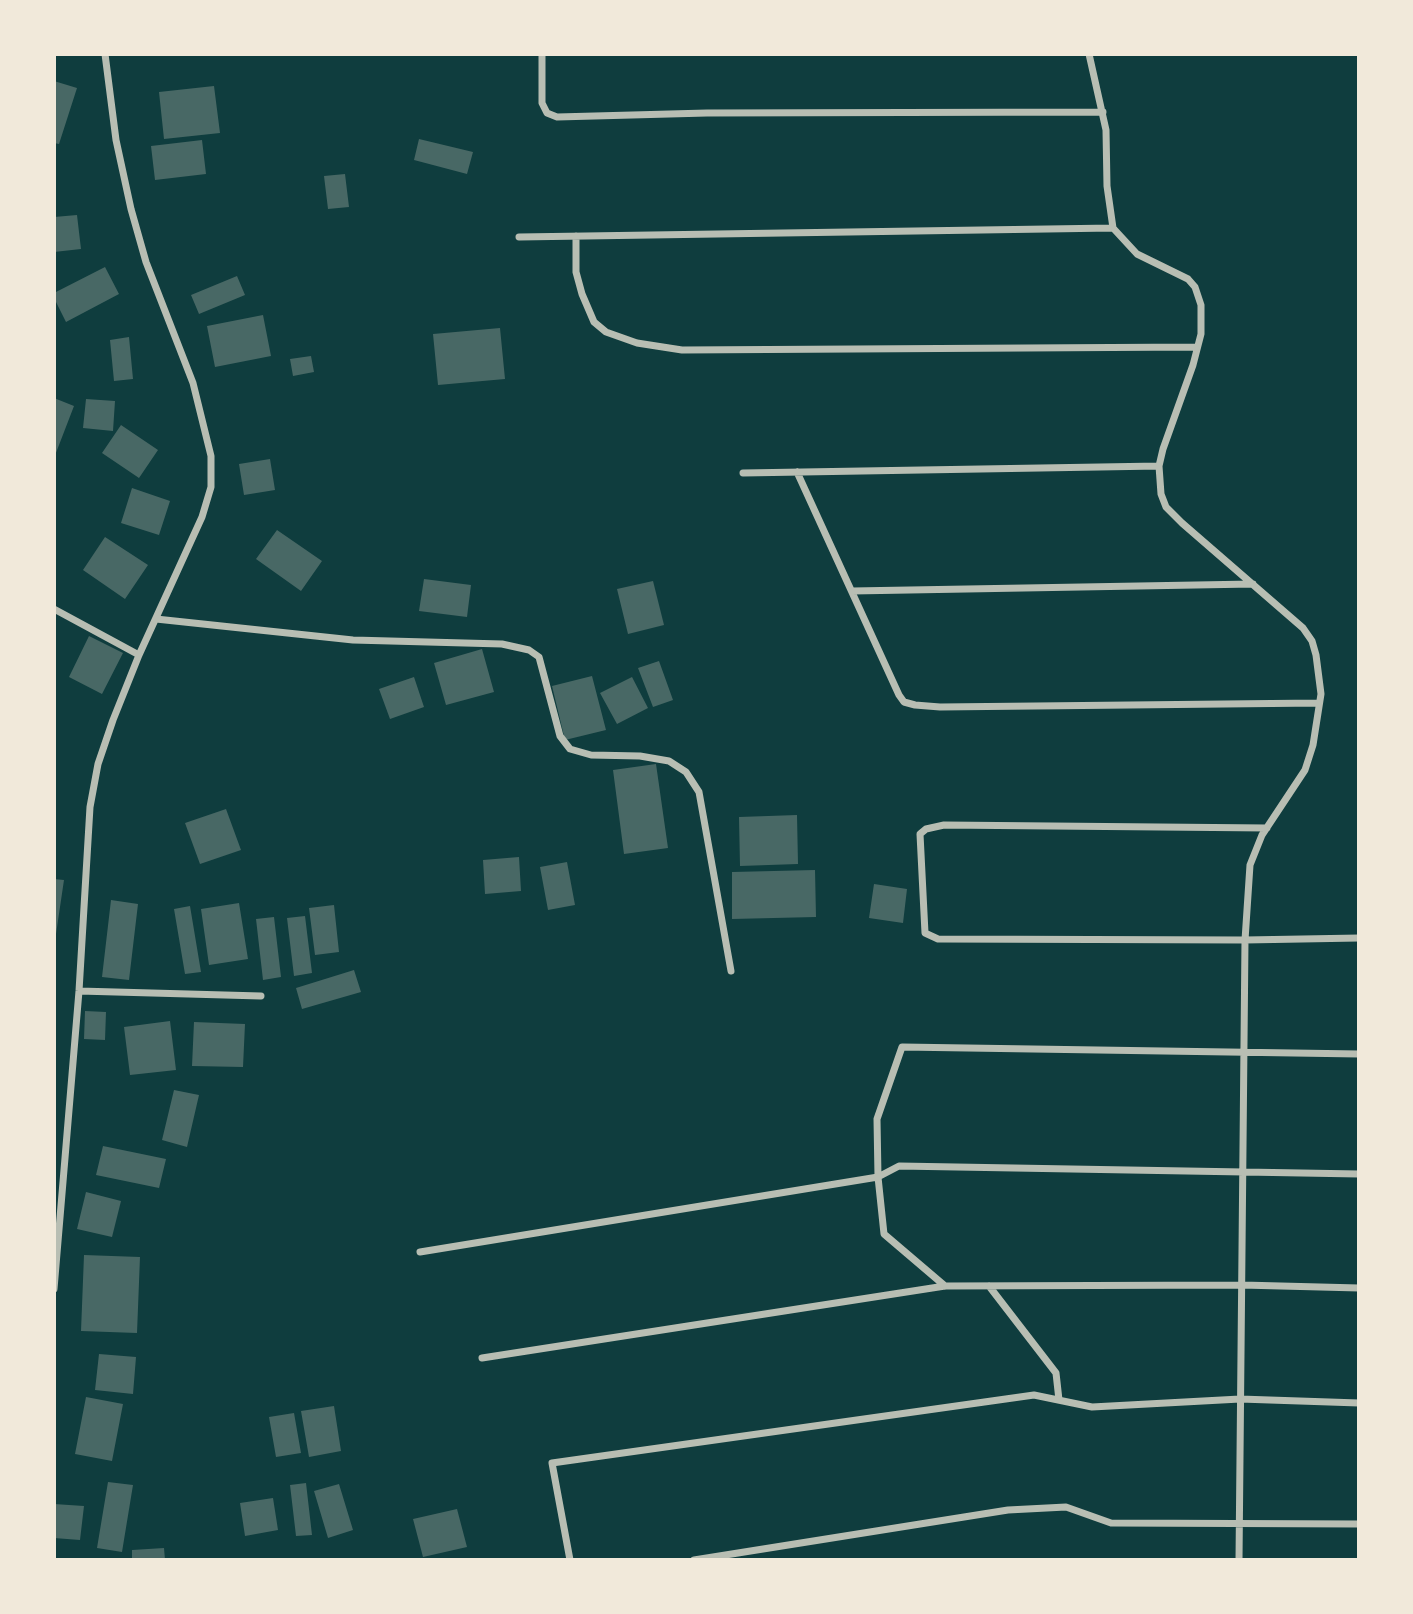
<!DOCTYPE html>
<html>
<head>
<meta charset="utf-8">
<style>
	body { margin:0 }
	#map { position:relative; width:1413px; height:1614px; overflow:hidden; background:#0f3d3e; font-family:"Alegreya Sans",sans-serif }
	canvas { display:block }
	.frame { position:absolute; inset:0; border:56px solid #f1e9da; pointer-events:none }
</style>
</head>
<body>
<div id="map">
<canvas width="1413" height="1614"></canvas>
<div class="frame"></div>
</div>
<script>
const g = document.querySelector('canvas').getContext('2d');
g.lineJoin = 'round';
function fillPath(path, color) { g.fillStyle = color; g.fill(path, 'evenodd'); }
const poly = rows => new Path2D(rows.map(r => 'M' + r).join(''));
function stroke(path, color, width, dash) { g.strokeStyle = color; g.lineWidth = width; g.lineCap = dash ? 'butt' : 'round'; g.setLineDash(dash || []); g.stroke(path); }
fillPath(poly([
	[54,81,77,88,59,144,54,143],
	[214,86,220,133,164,139,159,92],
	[419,139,473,152,467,174,414,160],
	[202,140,206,174,155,180,151,146],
	[345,174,349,207,328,209,324,176],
	[77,215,81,249,54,252,54,217],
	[105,267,119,294,66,322,54,298,54,293],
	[237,276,245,295,199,314,191,295],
	[263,315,271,356,215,367,207,326],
	[500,328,505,379,438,385,433,334],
	[129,337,133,379,114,381,110,340],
	[311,356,314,372,293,376,290,359],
	[54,398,74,406,54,458],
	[86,399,115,401,113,431,83,428],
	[121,425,158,450,139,478,102,453],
	[270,459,275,490,244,495,239,464],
	[132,488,170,501,159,535,121,523],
	[277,530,322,561,301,591,256,559],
	[105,537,148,565,125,599,83,570],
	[424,579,471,585,467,617,419,611],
	[653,581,664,625,628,634,617,589],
	[89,636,123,653,102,694,69,677],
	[482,649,494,692,446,705,434,663],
	[659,661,673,700,653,707,638,668],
	[592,676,606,730,565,740,552,686],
	[414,677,424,707,390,719,379,689],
	[632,677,648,708,617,724,600,693],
	[656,764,668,848,624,854,613,770],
	[226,809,241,850,200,864,185,823],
	[797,815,798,864,740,866,739,817],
	[519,857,521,891,485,894,483,860],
	[567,862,575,905,548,910,540,867],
	[815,870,816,917,732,919,732,872],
	[54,879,64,880,56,934,54,934],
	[874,884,907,889,903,923,869,918],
	[111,900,138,904,129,980,102,977],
	[239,903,248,959,209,965,201,909],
	[334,905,339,952,315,955,309,908],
	[190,906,201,972,185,974,174,909],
	[305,916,312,973,294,976,287,918],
	[274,917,281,977,263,980,256,919],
	[354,970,361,992,302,1009,296,988],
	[85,1011,106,1012,105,1040,84,1039],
	[170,1021,176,1070,130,1075,124,1027],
	[194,1022,245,1024,243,1067,192,1066],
	[174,1090,199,1095,187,1147,162,1140],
	[103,1146,166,1159,159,1188,96,1175],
	[86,1192,121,1201,112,1237,77,1229],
	[84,1255,140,1257,137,1333,81,1331],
	[99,1354,136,1357,133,1394,95,1390],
	[86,1397,123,1404,112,1461,75,1454],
	[334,1406,341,1451,309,1457,301,1411],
	[294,1413,301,1453,276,1457,269,1417],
	[108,1482,133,1485,122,1552,97,1548],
	[306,1483,312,1535,296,1536,290,1485],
	[339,1484,353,1530,328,1538,314,1491],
	[273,1498,278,1530,245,1536,240,1503],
	[54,1504,84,1506,80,1540,54,1538],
	[457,1509,467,1547,423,1557,413,1519],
	[164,1548,165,1560,132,1560,132,1550]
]), '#486865');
stroke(poly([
	[542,54,542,103,547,113,557,117,707,113,1103,112],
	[1089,54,1106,130,1107,186,1113,228,1137,254,1188,279,1195,287,1201,305,1201,334,1193,365,1163,449,1159,466,1161,494,1166,507,1182,523,1303,628,1312,641,1316,655,1321,694,1313,745,1305,770,1262,835,1250,865,1245,940,1239,1560],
	[576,236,576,272,582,294,594,322,606,332,637,343,682,350,1197,347],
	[519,237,1113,228],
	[797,472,899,695,904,702,915,705,940,707,1319,703],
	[743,473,1159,466],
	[852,591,1253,584],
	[54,609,139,655],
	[156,619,353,640,502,644,529,650,539,657,560,736,570,749,591,755,640,756,669,761,686,772,699,792,731,971],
	[1267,828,944,825,926,829,920,834,925,933,938,939,1245,940,1359,938],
	[79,991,261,996],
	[420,1252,878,1177,899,1166,1359,1174],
	[945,1286,884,1234,878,1177,877,1119,902,1047,1359,1054],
	[989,1286,1056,1373,1059,1400],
	[54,1289,79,991,90,807,98,764,113,720,139,655,202,517,211,487,211,456,193,383,146,262,131,209,116,140,105,54],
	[482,1358,945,1286,1242,1285,1359,1288],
	[570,1560,552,1463,1034,1395,1092,1407,1240,1399,1359,1403],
	[694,1560,1008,1510,1066,1507,1111,1523,1359,1524]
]), '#b8beb3', 7);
</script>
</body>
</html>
